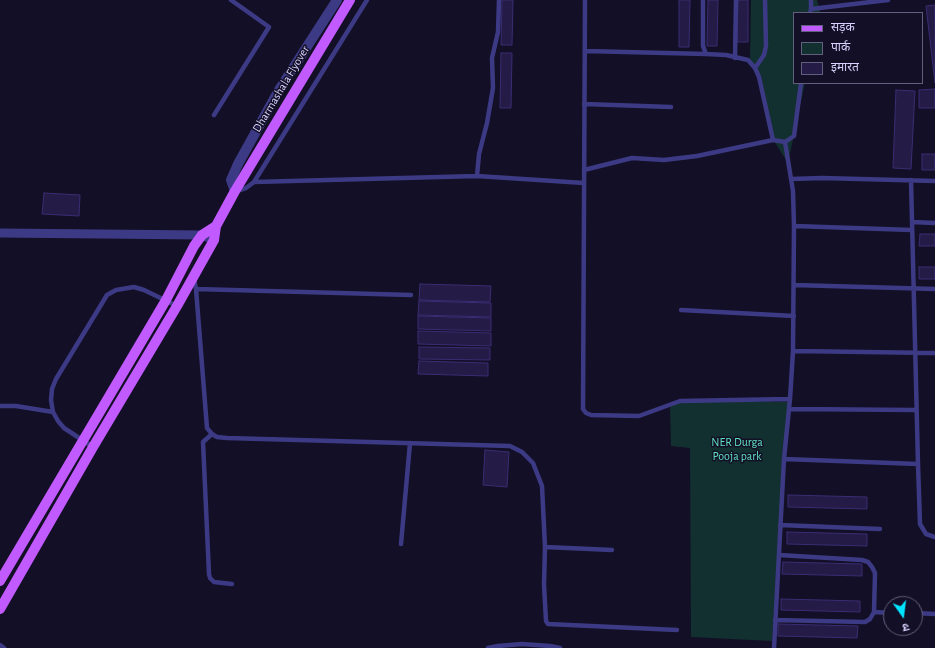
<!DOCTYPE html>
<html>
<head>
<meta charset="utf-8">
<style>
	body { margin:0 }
	#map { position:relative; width:935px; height:648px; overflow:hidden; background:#130f26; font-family:"Alegreya Sans","Noto Sans Devanagari",sans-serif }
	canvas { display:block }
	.legend { position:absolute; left:793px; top:12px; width:130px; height:72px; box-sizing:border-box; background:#130f26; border:1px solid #625e7d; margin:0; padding:5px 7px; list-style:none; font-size:12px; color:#d9d4ff }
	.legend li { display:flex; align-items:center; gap:8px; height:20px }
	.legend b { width:20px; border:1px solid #625e7d }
	.north { position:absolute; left:883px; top:596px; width:40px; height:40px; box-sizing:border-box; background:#130f26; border:1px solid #625e7d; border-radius:50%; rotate:166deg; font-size:11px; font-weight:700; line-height:16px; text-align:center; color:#d9d4ff }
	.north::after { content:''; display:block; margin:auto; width:14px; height:18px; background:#00e5ff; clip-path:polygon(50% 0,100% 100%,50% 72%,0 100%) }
</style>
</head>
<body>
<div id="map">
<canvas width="935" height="648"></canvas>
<ul class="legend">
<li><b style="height:5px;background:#c25bff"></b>सड़क</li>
<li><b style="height:11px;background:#12302f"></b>पार्क</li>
<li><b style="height:11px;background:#241b47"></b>इमारत</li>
</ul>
<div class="north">उ</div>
</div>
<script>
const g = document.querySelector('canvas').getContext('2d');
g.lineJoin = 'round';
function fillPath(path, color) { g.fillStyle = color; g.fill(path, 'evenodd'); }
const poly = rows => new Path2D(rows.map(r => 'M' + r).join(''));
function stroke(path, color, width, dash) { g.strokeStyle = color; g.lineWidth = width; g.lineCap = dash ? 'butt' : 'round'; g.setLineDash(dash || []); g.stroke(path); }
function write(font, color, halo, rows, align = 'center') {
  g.font = font + ' "Alegreya Sans",sans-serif'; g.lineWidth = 3; g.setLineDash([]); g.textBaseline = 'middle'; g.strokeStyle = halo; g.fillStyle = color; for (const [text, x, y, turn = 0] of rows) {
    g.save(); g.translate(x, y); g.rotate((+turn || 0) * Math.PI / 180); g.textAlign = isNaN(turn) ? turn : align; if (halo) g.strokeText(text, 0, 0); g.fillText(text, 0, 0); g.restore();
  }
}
fillPath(poly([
	[751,0,817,0,820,11,819,13,794,13,794,83,805,83,788,163,774,141,761,76,750,60],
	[680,401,790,402,784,459,772,641,691,637,690,448,671,446,670,407]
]), '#12302f');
const building = poly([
	[502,0,513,0,512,45,501,45,502,0],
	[679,0,690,0,689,47,679,47,679,0],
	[708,0,718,0,717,46,707,46,708,0],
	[738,0,748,0,748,42,737,42,738,0],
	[935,5,935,83,926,6,935,5],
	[501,53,512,53,511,108,500,108,501,53],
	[935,89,935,108,919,108,919,90,935,89],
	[896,90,915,91,911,169,893,168,896,90],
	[922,154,935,154,935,170,922,170,922,154],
	[44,193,80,195,79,216,42,214,44,193],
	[920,234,935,234,935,246,919,246,920,234],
	[919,267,935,267,935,279,919,279,919,267],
	[420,284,491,286,490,302,419,300,420,284],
	[419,301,491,303,491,317,418,315,419,301],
	[418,316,491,318,491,331,418,329,418,316],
	[418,331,491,333,491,346,418,344,418,331],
	[419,347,490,348,490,360,419,359,419,347],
	[419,361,488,363,488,376,418,374,419,361],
	[485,450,509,452,507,487,483,485,485,450],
	[788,495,867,497,867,509,788,507,788,495],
	[787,532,867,534,867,546,787,544,787,532],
	[783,562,862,564,862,576,782,574,783,562],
	[781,599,860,601,860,612,781,610,781,599],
	[778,624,858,626,857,638,778,636,778,624]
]);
fillPath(building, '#241b47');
stroke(building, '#3b2d73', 1);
stroke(poly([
	[585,0,583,409,586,413,591,415,639,416,680,401,790,399],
	[703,0,703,46,706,54,726,55,748,60,755,68,759,77,773,140,785,142,793,191,794,226,793,351,790,399,784,459,774,648],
	[811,0,811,9],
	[810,13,811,9,888,0],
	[585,51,706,54],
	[735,58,736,0],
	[755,68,764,55,766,46,765,0],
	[584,104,671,107],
	[214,115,269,27,231,0],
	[785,142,794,136,801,83],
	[584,170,632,158,664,160,697,156,773,140],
	[477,176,479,154,487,123,493,88,492,58,498,32,499,0],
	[791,179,822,178,935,181],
	[911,180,918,464],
	[254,182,477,176,584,183],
	[237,191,246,188,254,182,367,0],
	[912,222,935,223],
	[794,226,912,230],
	[194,278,196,289,207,428,212,434,217,437,227,438,510,446,522,452,533,463,542,486,545,547,544,585,546,621,548,624,677,630],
	[794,285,935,289],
	[196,289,411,295],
	[681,310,794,316],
	[793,351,935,353],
	[0,406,16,406,53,412],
	[789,409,916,410],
	[212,434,203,442,209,574,210,578,214,582,232,584],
	[93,447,64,428,58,421,53,412,51,400,52,389,56,379,107,295,116,290,134,287,144,290,177,306],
	[784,459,918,464,920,524,926,534,935,537],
	[780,525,880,529],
	[401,544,410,443],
	[545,547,612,550],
	[779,555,862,560,868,562,872,567,875,573,874,612],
	[915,613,935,614],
	[775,620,865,622,870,619,874,612,891,613],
	[0,645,4,648],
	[488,648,498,646,522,644,550,646,560,648]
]), '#3d3a85', 4.5);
stroke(poly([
	[0,233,202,235,214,240]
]), '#3d3a85', 9);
stroke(poly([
	[235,191,231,180,238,164,279,90,337,0]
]), '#3d3a85', 10);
stroke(poly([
	[0,581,166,300,194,246,202,235,216,226],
	[0,609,93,447,177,306,214,240,216,226,235,191,350,0]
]), '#c25bff', 10);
write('12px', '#d9d4ff', '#130f26', [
	["Dharmashala Flyover",281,89,-59]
]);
write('12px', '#5fe0c0', '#130f26', [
	["NER Durga",737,442],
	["Pooja park",737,456]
]);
</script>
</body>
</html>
